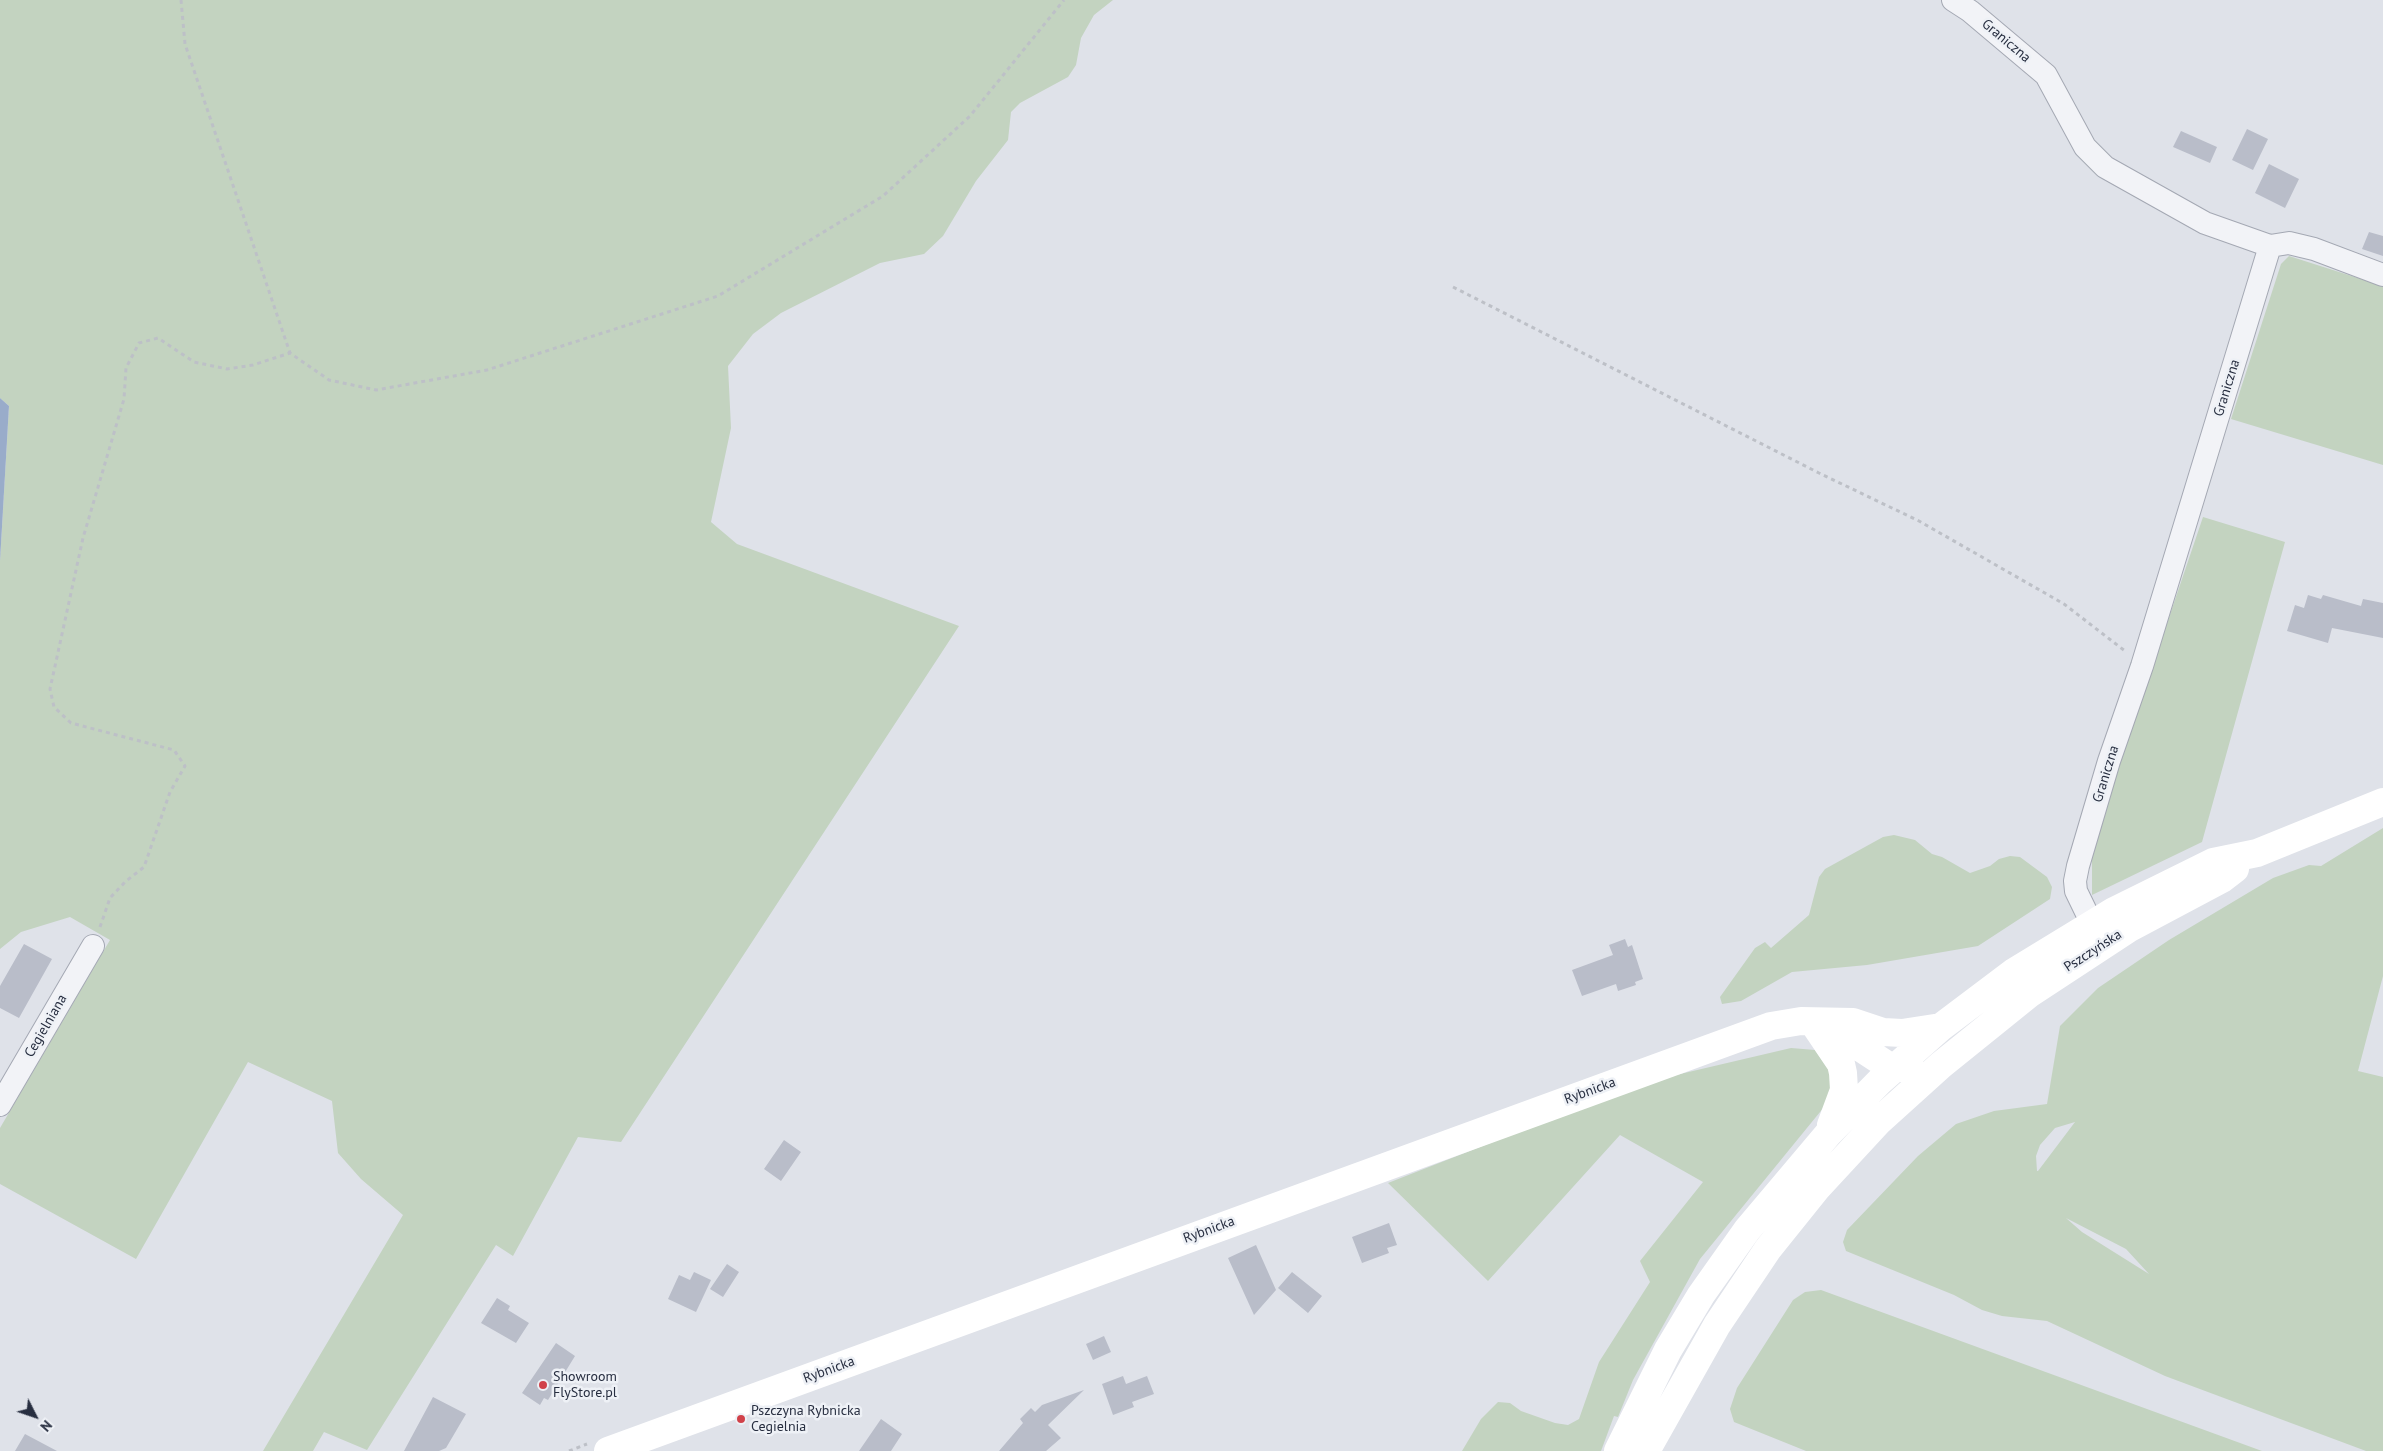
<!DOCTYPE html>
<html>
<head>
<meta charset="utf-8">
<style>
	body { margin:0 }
	#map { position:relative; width:2383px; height:1451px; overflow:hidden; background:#dfe2e9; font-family:"PT Sans",sans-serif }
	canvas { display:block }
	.north { position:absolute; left:10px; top:1391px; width:50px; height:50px; -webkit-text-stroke:4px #eef1f6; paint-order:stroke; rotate:131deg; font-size:14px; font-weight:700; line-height:20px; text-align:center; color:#272e40 }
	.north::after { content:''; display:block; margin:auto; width:18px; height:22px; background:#272e40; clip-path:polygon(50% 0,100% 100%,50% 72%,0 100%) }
</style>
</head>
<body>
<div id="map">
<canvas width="2383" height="1451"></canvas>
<div class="north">N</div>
</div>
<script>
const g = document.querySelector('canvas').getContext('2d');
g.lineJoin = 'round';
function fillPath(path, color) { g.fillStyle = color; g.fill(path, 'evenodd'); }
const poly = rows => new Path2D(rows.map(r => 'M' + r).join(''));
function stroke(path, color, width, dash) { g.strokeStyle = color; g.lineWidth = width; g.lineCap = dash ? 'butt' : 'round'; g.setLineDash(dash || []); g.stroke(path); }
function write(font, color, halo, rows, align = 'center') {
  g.font = font + ' "PT Sans",sans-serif'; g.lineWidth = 5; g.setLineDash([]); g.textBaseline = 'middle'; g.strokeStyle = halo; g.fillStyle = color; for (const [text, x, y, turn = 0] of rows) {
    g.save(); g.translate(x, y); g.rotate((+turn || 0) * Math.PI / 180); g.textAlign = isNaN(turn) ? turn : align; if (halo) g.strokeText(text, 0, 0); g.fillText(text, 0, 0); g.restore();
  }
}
fillPath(poly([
	[0,0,1113,0,1094,15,1081,38,1076,65,1068,77,1020,103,1011,112,1008,140,976,181,943,236,924,254,880,263,781,313,753,334,728,366,731,428,711,522,737,544,959,626,621,1142,578,1137,513,1256,496,1245,367,1450,324,1432,313,1451,263,1451,403,1215,361,1179,338,1153,332,1101,248,1062,136,1259,0,1184,0,1128,110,940,70,917,21,932,0,949,0,561,9,406,0,398],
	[2289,256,2383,286,2383,465,2231,419,2281,264],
	[2203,517,2285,542,2202,842,2092,895,2092,845],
	[2383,828,2383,976,2358,1071,2383,1077,2383,1451,2366,1451,2165,1376,2047,1321,2002,1316,1982,1310,1954,1295,1846,1251,1843,1242,1847,1230,1918,1156,1956,1124,1994,1111,2047,1104,2060,1026,2098,988,2169,940,2273,878,2309,865,2321,866],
	[2075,1122,2038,1171,2037,1171,2036,1156,2040,1145,2055,1128],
	[2066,1218,2126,1249,2149,1274,2082,1232],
	[1894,835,1915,840,1932,854,1942,857,1970,873,1990,866,1999,859,2010,856,2020,857,2047,877,2052,887,2050,899,1978,946,1867,965,1792,972,1741,1001,1722,1004,1720,997,1755,948,1765,942,1771,948,1809,915,1819,877,1825,869,1883,837],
	[1791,1048,1815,1050,1836,1080,1829,1101,1700,1259,1633,1380,1618,1417,1614,1416,1601,1451,1462,1451,1481,1419,1498,1402,1510,1403,1521,1411,1555,1423,1568,1425,1579,1419,1599,1362,1650,1282,1640,1261,1703,1182,1620,1135,1488,1281,1388,1183,1646,1082],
	[1821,1290,2262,1451,1806,1451,1734,1422,1730,1409,1737,1388,1793,1300,1805,1292]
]), '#c3d3c0');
fillPath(poly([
	[0,398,9,406,0,561]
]), '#99acca');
fillPath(poly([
	[2247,129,2268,139,2253,170,2232,160],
	[2181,131,2217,147,2210,163,2173,147],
	[2269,164,2299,179,2285,208,2255,193],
	[2369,232,2383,236,2383,256,2362,249],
	[2308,595,2321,599,2323,595,2361,606,2363,599,2383,603,2383,638,2332,628,2328,643,2287,631,2295,605,2304,608],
	[1625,939,1628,947,1632,945,1643,979,1635,982,1636,985,1618,991,1616,984,1582,996,1572,970,1613,955,1609,945],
	[24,944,52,959,19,1018,0,1008,0,986],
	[784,1140,801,1152,781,1181,764,1169],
	[1389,1223,1397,1245,1387,1248,1389,1253,1362,1263,1352,1237],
	[1256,1245,1276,1290,1254,1315,1228,1258],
	[727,1264,739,1272,723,1297,710,1289],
	[694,1272,711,1280,696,1312,668,1299,679,1275,690,1280],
	[1292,1272,1322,1296,1308,1313,1278,1288],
	[497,1298,510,1306,508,1310,529,1323,516,1343,481,1323],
	[1104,1336,1111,1352,1093,1360,1086,1344],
	[556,1343,575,1356,548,1400,544,1398,540,1405,522,1393],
	[1123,1376,1126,1384,1147,1376,1154,1394,1132,1402,1134,1407,1113,1415,1102,1384],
	[1084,1390,1048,1425,1061,1438,1046,1451,999,1451,1023,1423,1020,1419,1031,1408,1035,1412,1042,1405],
	[433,1397,466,1414,446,1448,439,1451,404,1451],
	[881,1419,902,1434,891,1451,859,1451],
	[25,1434,57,1451,15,1451]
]), '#b9bdc9');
const street = poly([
	[1953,0,1970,11,2046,75,2085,147,2105,167,2205,223,2270,246,2142,666,2109,761,2078,866,2075,881,2076,891,2092,924],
	[2270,246,2289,243,2314,249,2383,275],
	[0,1105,93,946]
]);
stroke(street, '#a4a8b3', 24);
stroke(poly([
	[181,0,185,44,290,353,329,380,376,390,487,370,718,296,883,196,970,116,1064,0],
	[1453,287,1819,473,1919,521,2064,604,2125,651],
	[100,927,110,898,125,882,144,867,170,792,185,766,174,750,71,723,54,707,50,689,83,538,124,399,126,368,139,343,158,338,194,362,227,369,253,365,290,353],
	[569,1451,587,1444]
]), '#bdc0c7', 3, [4, 4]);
stroke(street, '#f2f3f7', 22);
stroke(poly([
	[1815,1023,1855,1044,1887,1065,1912,1070],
	[1814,1024,1841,1064,1843,1073,1844,1090,1831,1125],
	[608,1451,1771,1026,1801,1021,1853,1022,1883,1032,1902,1033,1941,1027],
	[1618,1451,1668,1350,1701,1295,1747,1230,1828,1134,1880,1081,1941,1027,2014,972,2114,911,2213,862,2257,853,2383,802],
	[1646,1451,1717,1325,1768,1249,1817,1188,1879,1121,1941,1065,2029,994,2128,929,2222,879,2235,869]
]), '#fff', 28);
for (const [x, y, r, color] of [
	[543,1385,5,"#d14149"],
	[741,1419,5,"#d14149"]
]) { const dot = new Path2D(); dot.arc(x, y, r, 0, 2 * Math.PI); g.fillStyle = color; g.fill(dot); stroke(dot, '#eef1f6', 2); }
write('14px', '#272e40', '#eef1f6', [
	["Graniczna",2006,41,40],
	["Graniczna",2227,388,-73],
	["Graniczna",2106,774,-73],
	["Pszczyńska",2093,951,-33],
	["Cegielniana",46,1026,-60],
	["Rybnicka",1590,1091,-20],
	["Rybnicka",1209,1230,-20],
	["Rybnicka",829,1370,-20]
]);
write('14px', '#272e40', '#eef1f6', [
	["Showroom",553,1377],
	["FlyStore.pl",553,1393],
	["Pszczyna Rybnicka",751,1411],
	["Cegielnia",751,1427]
], 'left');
</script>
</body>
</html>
